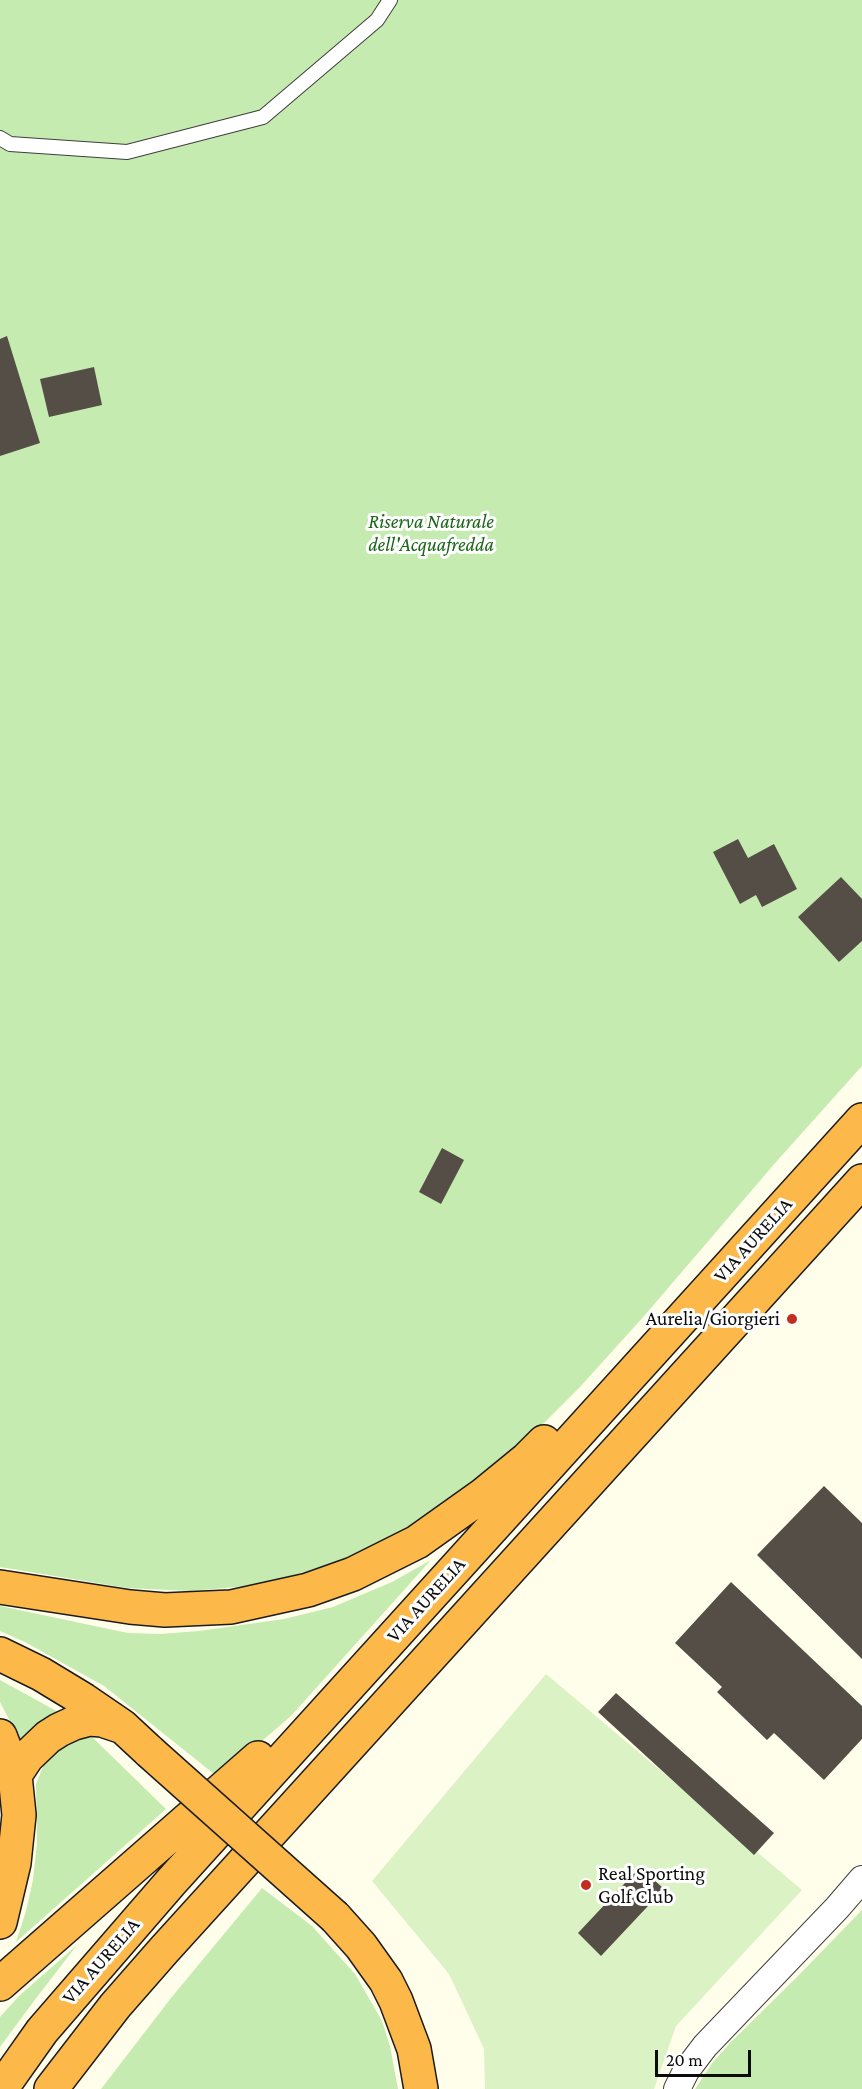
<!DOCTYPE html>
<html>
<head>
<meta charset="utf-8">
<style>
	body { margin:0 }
	#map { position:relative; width:862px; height:2089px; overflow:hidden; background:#fffeea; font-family:"Crimson Pro",serif }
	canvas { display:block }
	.scale { position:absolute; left:655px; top:2050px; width:96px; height:27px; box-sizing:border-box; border:3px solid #0b0b0b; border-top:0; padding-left:8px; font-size:18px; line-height:21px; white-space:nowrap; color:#0b0b0b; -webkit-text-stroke:4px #fff; paint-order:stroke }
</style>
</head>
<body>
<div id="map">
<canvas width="862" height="2089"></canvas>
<div class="scale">20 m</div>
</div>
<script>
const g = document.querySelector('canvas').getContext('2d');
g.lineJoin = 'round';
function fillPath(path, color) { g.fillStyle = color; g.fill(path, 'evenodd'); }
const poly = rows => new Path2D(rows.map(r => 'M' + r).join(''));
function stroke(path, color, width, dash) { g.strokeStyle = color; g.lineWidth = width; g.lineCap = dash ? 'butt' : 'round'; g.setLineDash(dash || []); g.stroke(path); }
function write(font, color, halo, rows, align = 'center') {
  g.font = font + ' "Crimson Pro",serif'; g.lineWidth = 6; g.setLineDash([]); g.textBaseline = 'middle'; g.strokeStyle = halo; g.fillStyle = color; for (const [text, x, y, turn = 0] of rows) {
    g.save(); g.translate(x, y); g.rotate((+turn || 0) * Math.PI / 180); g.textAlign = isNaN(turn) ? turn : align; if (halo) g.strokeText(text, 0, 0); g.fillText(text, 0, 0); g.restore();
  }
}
fillPath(poly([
	[0,0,862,0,862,1066,776,1162,645,1315,580,1387,539,1428,501,1463,389,1541,339,1562,259,1585,191,1591,127,1588,0,1567],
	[431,1560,291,1716,219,1778,104,1686,25,1642,0,1631,0,1606,128,1633,160,1634,199,1631,284,1619,333,1607,392,1582],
	[0,1680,60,1713,36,1726,20,1741,0,1702],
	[91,1736,166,1809,16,1942,26,1911,33,1880,37,1842,36,1784,42,1769,49,1755,61,1746,82,1737],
	[262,1888,312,1926,355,1974,382,2021,390,2046,398,2089,101,2089,171,1998],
	[862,1910,862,2089,695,2089,713,2062,731,2042,797,1977],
	[77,1945,34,2001,0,2047,0,2017,19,1996]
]), '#c6ebb1');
fillPath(poly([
	[546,1674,802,1890,676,2026,654,2089,485,2089,484,2049,449,1974,372,1881]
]), '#dbf2c4');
fillPath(poly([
	[7,336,40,443,0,456,0,339],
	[94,367,102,405,49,417,40,379],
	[738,839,748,858,774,844,797,889,762,907,756,895,740,904,713,852],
	[841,877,862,899,862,941,839,962,798,917],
	[442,1148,464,1160,441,1204,419,1192],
	[824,1486,862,1523,862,1659,757,1555],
	[731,1582,862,1706,862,1739,824,1780,774,1733,767,1740,717,1692,722,1687,675,1643],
	[616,1693,774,1833,754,1855,598,1712],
	[640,1867,664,1889,601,1956,578,1933]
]), '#544e47');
const lane = poly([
	[0,138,10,144,127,152,263,117,377,20,390,0]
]);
const street = poly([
	[677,2089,686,2071,705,2046,837,1908,862,1879]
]);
const highway = poly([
	[0,1587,130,1607,165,1610,231,1607,308,1590,353,1574,417,1542,483,1495,527,1459,544,1442],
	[0,1654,41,1674,84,1700,122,1726,150,1752],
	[0,1736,15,1775,19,1815,14,1863,0,1922],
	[15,1775,27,1757,48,1737,59,1730,74,1723,89,1719,102,1720,120,1726],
	[335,1917,361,1946,386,1981,396,2001,414,2049,421,2089],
	[0,1984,258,1758],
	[1,2089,42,2031,171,1882,862,1120],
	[51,2089,115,2006,164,1950,862,1181]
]);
stroke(lane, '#3e3e3e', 16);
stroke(street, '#3e3e3e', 28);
stroke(highway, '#1c1c1c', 36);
stroke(lane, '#fff', 14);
stroke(street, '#fff', 26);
stroke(highway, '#fdb84a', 33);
const highwayBridge = poly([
	[150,1752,335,1917]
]);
stroke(highwayBridge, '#1c1c1c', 36, []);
stroke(highwayBridge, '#fdb84a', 33);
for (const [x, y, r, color] of [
	[792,1319,6,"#c22f1c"],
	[586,1885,6,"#c22f1c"]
]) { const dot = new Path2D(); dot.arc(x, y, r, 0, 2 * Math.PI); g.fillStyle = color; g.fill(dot); stroke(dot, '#fff', 2); }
write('italic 20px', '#1c6619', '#fff', [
	["Riserva Naturale",431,522],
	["dell'Acquafredda",431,545]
]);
write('20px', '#0b0b0b', '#fff', [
	["VIA AURELIA",753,1240,-48],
	["VIA AURELIA",426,1600,-48],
	["VIA AURELIA",101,1961,-49]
]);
write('20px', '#0b0b0b', '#fff', [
	["Aurelia/Giorgieri",780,1319],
	["Real Sporting",598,1874,"left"],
	["Golf Club",598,1897,"left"]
], 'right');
</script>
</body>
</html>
